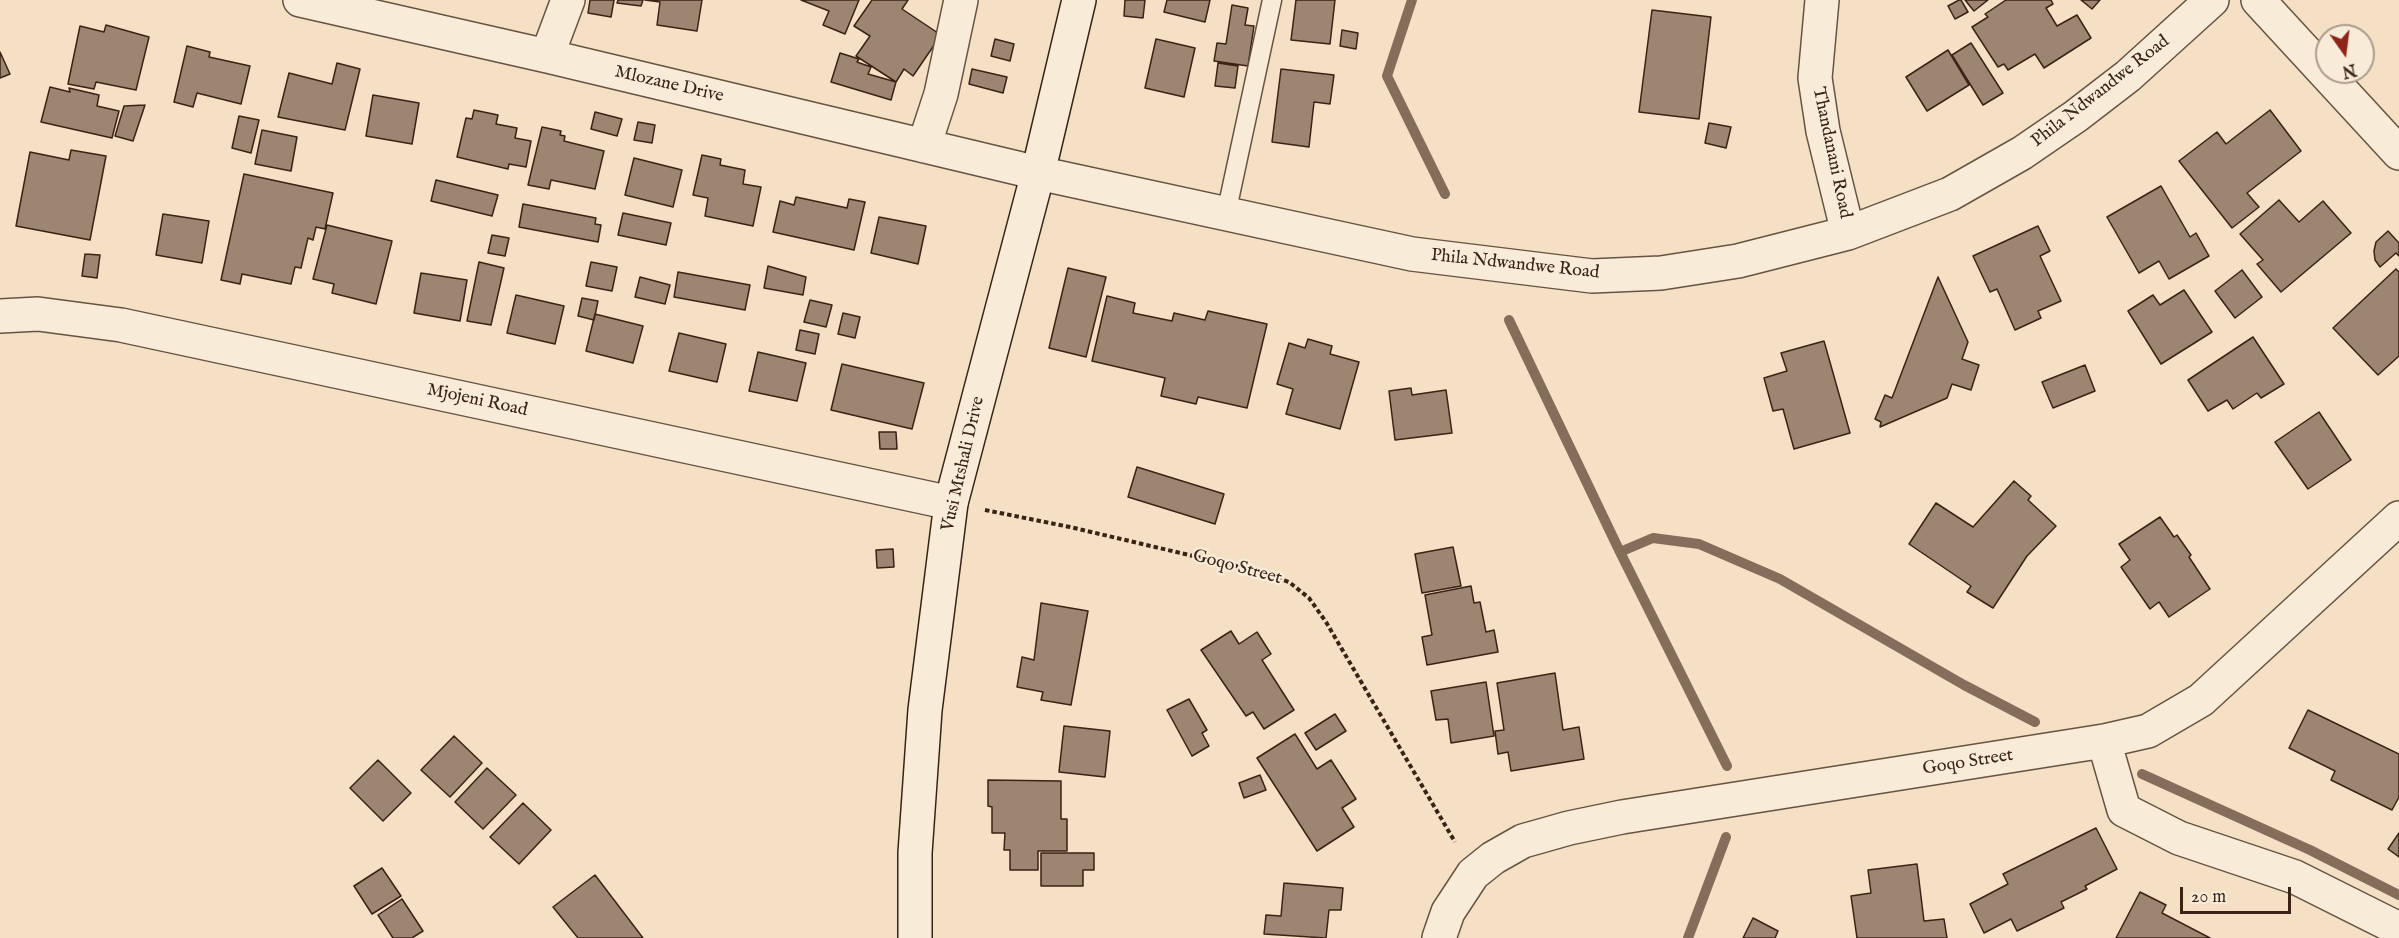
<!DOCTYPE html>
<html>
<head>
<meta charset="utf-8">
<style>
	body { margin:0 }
	#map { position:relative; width:2399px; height:938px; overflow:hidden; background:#f4e1c5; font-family:"IM FELL English",serif }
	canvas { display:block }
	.north { position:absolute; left:2315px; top:24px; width:60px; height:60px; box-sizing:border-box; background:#f8ecd9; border:2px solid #ac9c8b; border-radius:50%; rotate:166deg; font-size:16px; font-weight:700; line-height:24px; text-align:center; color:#392315 }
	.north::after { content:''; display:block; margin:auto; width:21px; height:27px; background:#8f2418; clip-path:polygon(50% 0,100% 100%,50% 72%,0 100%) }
	.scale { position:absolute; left:2180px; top:887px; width:111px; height:27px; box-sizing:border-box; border:3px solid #392315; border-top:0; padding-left:8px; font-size:18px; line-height:21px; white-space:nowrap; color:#392315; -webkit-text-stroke:4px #f8ecd9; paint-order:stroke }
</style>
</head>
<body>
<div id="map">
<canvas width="2399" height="938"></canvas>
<div class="north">N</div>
<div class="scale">20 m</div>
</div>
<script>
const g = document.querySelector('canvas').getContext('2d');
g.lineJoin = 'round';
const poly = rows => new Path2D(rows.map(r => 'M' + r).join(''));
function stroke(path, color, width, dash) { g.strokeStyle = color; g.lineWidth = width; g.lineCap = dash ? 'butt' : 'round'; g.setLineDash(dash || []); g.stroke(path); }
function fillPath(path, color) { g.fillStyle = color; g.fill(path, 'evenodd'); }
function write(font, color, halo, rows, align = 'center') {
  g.font = font + ' "IM FELL English",serif'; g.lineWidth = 4.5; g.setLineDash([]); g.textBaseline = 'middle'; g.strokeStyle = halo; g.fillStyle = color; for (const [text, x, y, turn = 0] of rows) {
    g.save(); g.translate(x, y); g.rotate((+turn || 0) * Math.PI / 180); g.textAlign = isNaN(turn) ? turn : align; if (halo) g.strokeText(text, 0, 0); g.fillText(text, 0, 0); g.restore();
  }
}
stroke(poly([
	[1412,0,1387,76,1445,194],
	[1509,320,1620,552,1653,538,1699,544,1780,579,1964,685,2035,722],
	[1620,552,1727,766],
	[2142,774,2310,850,2399,895],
	[1688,938,1726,837]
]), '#836e5b', 10);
const building = poly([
	[590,0,614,0,611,17,588,13,590,0],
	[618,0,643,0,641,6,617,3,618,0],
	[645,0,702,0,697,31,657,25,660,2,645,0],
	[801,0,859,0,845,34,823,25,829,11,801,0],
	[872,0,908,0,902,9,941,35,913,76,904,69,896,82,856,56,870,36,854,26,872,0],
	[1125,0,1145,0,1143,18,1124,16,1125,0],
	[1167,0,1210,0,1205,22,1164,12,1167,0],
	[1296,0,1335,0,1330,44,1291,40,1296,0],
	[1959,0,1961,0,1968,12,1955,19,1948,6,1959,0],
	[1965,0,1988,0,1974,11,1965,0],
	[2006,0,2051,0,2053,4,2046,8,2057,26,2077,15,2091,38,2044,68,2035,54,2008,70,2004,64,1998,67,1972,27,1988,17,1985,14,2006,0],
	[2081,0,2100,0,2092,9,2081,0],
	[1232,5,1248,8,1245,25,1254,26,1248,66,1214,61,1217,43,1226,44,1232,5],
	[1652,10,1711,17,1699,119,1639,112,1652,10],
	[106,25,149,37,136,90,96,82,94,89,68,84,80,26,104,32,106,25],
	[1342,30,1358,33,1356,49,1340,46,1342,30],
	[995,39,1014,44,1010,61,991,56,995,39],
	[1156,39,1195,48,1184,97,1145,88,1156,39],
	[1971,43,2003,93,1983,105,1952,55,1971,43],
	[187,46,210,52,209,57,250,66,241,104,197,93,193,107,174,102,187,46],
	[1948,50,1969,85,1927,111,1906,77,1948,50],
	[0,52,10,74,0,78,0,52],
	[840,53,859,59,857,62,871,67,868,74,896,82,891,100,831,82,840,53],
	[337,63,360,69,345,130,278,117,289,73,332,84,337,63],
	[1218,63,1238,66,1235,88,1215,86,1218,63],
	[972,69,1007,77,1003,93,969,84,972,69],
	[1281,69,1334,75,1330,104,1314,102,1309,147,1272,142,1281,69],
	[50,87,70,92,69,88,99,95,97,106,119,111,112,138,41,122,50,87],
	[373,95,419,103,412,144,366,136,373,95],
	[145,105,133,141,115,136,124,106,145,105],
	[474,110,498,115,496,124,517,128,515,138,531,141,526,167,509,164,508,169,457,157,466,118,472,119,474,110],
	[2270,110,2301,151,2247,193,2259,207,2232,228,2179,161,2217,132,2226,144,2270,110],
	[595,112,622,119,617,136,591,129,595,112],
	[239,116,259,120,251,153,232,148,239,116],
	[638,122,655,125,652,143,634,140,638,122],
	[1709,123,1731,127,1726,148,1705,143,1709,123],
	[542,127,561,131,560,135,565,136,564,141,604,151,595,189,551,180,549,189,528,185,542,127],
	[262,130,297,137,291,171,255,164,262,130],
	[71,150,106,156,90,240,16,226,30,152,69,160,71,150],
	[702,155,721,159,720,165,745,170,743,184,761,187,753,226,705,216,708,198,693,195,702,155],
	[634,158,682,170,673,207,625,195,634,158],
	[244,174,333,193,325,229,316,227,313,240,308,238,301,268,295,267,291,284,242,274,240,284,221,280,244,174],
	[436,180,498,195,492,216,431,201,436,180],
	[2161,186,2190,237,2196,233,2209,256,2169,279,2159,261,2139,273,2107,217,2161,186],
	[796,197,847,208,849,199,865,202,854,250,773,232,780,201,794,205,796,197],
	[2279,200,2299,222,2323,201,2351,233,2281,292,2257,264,2263,260,2240,234,2279,200],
	[523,204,596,218,595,224,601,225,598,242,519,227,523,204],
	[623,213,671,223,666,245,618,235,623,213],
	[163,214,209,221,202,263,156,255,163,214],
	[879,217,926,226,918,264,871,253,879,217],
	[327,225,392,241,376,304,332,293,334,284,313,279,327,225],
	[2038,226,2050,251,2040,256,2061,301,2038,311,2041,318,2015,330,1997,289,1990,292,1973,256,2038,226],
	[2388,231,2399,243,2399,256,2396,253,2380,267,2375,260,2374,251,2376,242,2388,231],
	[492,235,509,238,505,256,488,253,492,235],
	[85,254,100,255,97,278,82,276,85,254],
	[479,262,504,268,491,325,467,321,479,262],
	[591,262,617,267,612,291,586,286,591,262],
	[768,266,806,277,803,295,764,288,768,266],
	[1068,268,1106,277,1086,357,1049,348,1068,268],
	[2396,269,2399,272,2399,356,2378,375,2333,328,2396,269],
	[2242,270,2262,297,2235,318,2215,291,2242,270],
	[678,272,750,285,745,310,674,297,678,272],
	[421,273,467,280,460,321,414,313,421,273],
	[640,277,670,285,665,304,635,297,640,277],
	[1938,277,1968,342,1962,359,1979,365,1971,390,1952,384,1947,398,1880,427,1881,422,1875,419,1885,395,1892,398,1938,277],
	[2184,290,2212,332,2161,364,2128,311,2153,295,2160,305,2184,290],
	[516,295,564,306,555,344,507,333,516,295],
	[1107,296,1135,303,1133,313,1172,321,1174,313,1205,320,1208,311,1267,324,1247,408,1198,397,1196,404,1161,396,1165,378,1092,361,1107,296],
	[582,298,598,301,594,320,578,316,582,298],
	[810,300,832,305,826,327,804,322,810,300],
	[843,313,860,317,855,338,838,334,843,313],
	[595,314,643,326,633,363,586,351,595,314],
	[800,330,819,334,815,354,796,350,800,330],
	[679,333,726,344,717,382,669,371,679,333],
	[2253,337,2284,384,2261,398,2257,393,2233,409,2227,400,2208,411,2188,380,2253,337],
	[1308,339,1332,346,1330,354,1359,362,1340,429,1286,414,1293,389,1277,384,1289,343,1305,348,1308,339],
	[1824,341,1850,433,1794,449,1783,409,1773,411,1764,378,1787,371,1781,353,1824,341],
	[758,352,806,363,797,401,749,391,758,352],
	[842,364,924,383,912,429,831,410,842,364],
	[2085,365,2095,391,2053,408,2042,382,2085,365],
	[1411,388,1412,395,1446,390,1452,433,1395,440,1389,391,1411,388],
	[2319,412,2351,460,2308,489,2275,442,2319,412],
	[879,432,896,432,897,449,880,449,879,432],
	[1137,467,1224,494,1215,524,1128,497,1137,467],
	[2014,481,2031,496,2028,500,2056,526,2027,556,1993,608,1967,592,1971,586,1909,544,1936,503,1973,527,2014,481],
	[2160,517,2174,537,2177,535,2191,555,2189,557,2210,589,2169,617,2159,602,2150,609,2121,567,2130,560,2119,544,2160,517],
	[1453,547,1461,586,1422,593,1415,554,1453,547],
	[893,549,894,567,877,568,876,550,893,549],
	[1471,586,1474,603,1480,602,1486,632,1494,630,1498,652,1427,665,1422,637,1432,635,1425,595,1471,586],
	[1041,603,1088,611,1071,705,1041,700,1043,692,1017,687,1022,657,1034,660,1041,603],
	[1231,631,1239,644,1257,632,1271,654,1262,660,1294,710,1264,729,1253,712,1246,716,1201,650,1231,631],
	[1555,673,1563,730,1579,727,1584,759,1511,771,1508,752,1498,754,1495,731,1504,730,1497,683,1555,673],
	[1486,682,1494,736,1451,743,1448,719,1436,720,1431,691,1486,682],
	[1189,699,1207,730,1202,733,1209,746,1192,756,1167,710,1189,699],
	[2308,710,2399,754,2399,797,2392,810,2331,780,2335,771,2289,748,2308,710],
	[1335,714,1346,731,1316,750,1305,733,1335,714],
	[1064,726,1110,731,1105,777,1059,772,1064,726],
	[1295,734,1317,769,1331,760,1356,799,1342,808,1354,827,1317,851,1257,758,1295,734],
	[454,736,482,763,450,797,421,770,454,736],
	[378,760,411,793,383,821,350,788,378,760],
	[487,768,516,795,483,829,455,802,487,768],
	[1260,775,1266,790,1244,798,1239,783,1260,775],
	[988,780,1061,781,1061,819,1067,819,1067,851,1038,851,1038,870,1010,870,1010,850,1004,850,1005,833,992,833,992,807,988,806,988,780],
	[523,803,551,830,519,864,490,837,523,803],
	[2096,828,2117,869,2085,886,2087,889,2061,902,2064,908,2017,931,2011,919,1984,933,1970,904,2008,884,2003,874,2096,828],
	[2399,833,2399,857,2388,849,2399,833],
	[1041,853,1094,853,1094,870,1083,870,1083,886,1041,886,1041,853],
	[1917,864,1924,921,1944,919,1947,938,1857,938,1851,896,1871,893,1868,870,1917,864],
	[382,868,401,896,372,914,354,886,382,868],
	[595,875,643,938,578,938,553,907,595,875],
	[1284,883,1343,888,1341,910,1329,910,1326,938,1264,934,1266,915,1281,916,1284,883],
	[2140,892,2166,905,2162,913,2210,938,2116,938,2140,892],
	[402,899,423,931,412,938,393,938,378,915,402,899],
	[1753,918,1778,931,1775,938,1743,938,1753,918]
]);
fillPath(building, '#9a8671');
stroke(building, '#392315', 1.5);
const lane = poly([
	[1226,214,1272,0]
]);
const street = poly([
	[300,0,547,56,1038,173,1412,254,1592,276,1661,273,1738,261,1848,233,1950,194,2022,153,2076,116,2128,76,2212,0],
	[1822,0,1815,78,1823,131,1848,233],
	[2258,0,2399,153],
	[547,56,568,0],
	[924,146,941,94,961,0],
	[0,316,38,314,121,325,951,503],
	[2104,741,2124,810,2179,838,2295,877,2399,929],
	[1439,938,1448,912,1473,874,1493,858,1523,841,1569,828,1622,817,2104,741,2148,731,2201,700,2399,518]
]);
const secondary = poly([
	[915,938,915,853,925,710,951,503,1038,173,1079,0]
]);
stroke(lane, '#685241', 21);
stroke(street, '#685241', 36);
stroke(secondary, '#392315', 36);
stroke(poly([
	[985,510,1070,527,1257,571,1289,582,1309,598,1326,622,1455,842]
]), '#392315', 4, [4.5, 3]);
stroke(lane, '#f8ecd9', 18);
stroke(street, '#f8ecd9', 33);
stroke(secondary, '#f8ecd9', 33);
write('18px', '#392315', '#f8ecd9', [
	["Mlozane Drive",669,85,13],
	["Phila Ndwandwe Road",2101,92,-38],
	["Thandanani Road",1831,153,78],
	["Phila Ndwandwe Road",1515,265,6],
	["Mjojeni Road",477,401,12],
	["Vusi Mtshali Drive",964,464,-77],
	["Goqo Street",1237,568,15],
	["Goqo Street",1968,763,-9]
]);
</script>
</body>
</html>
